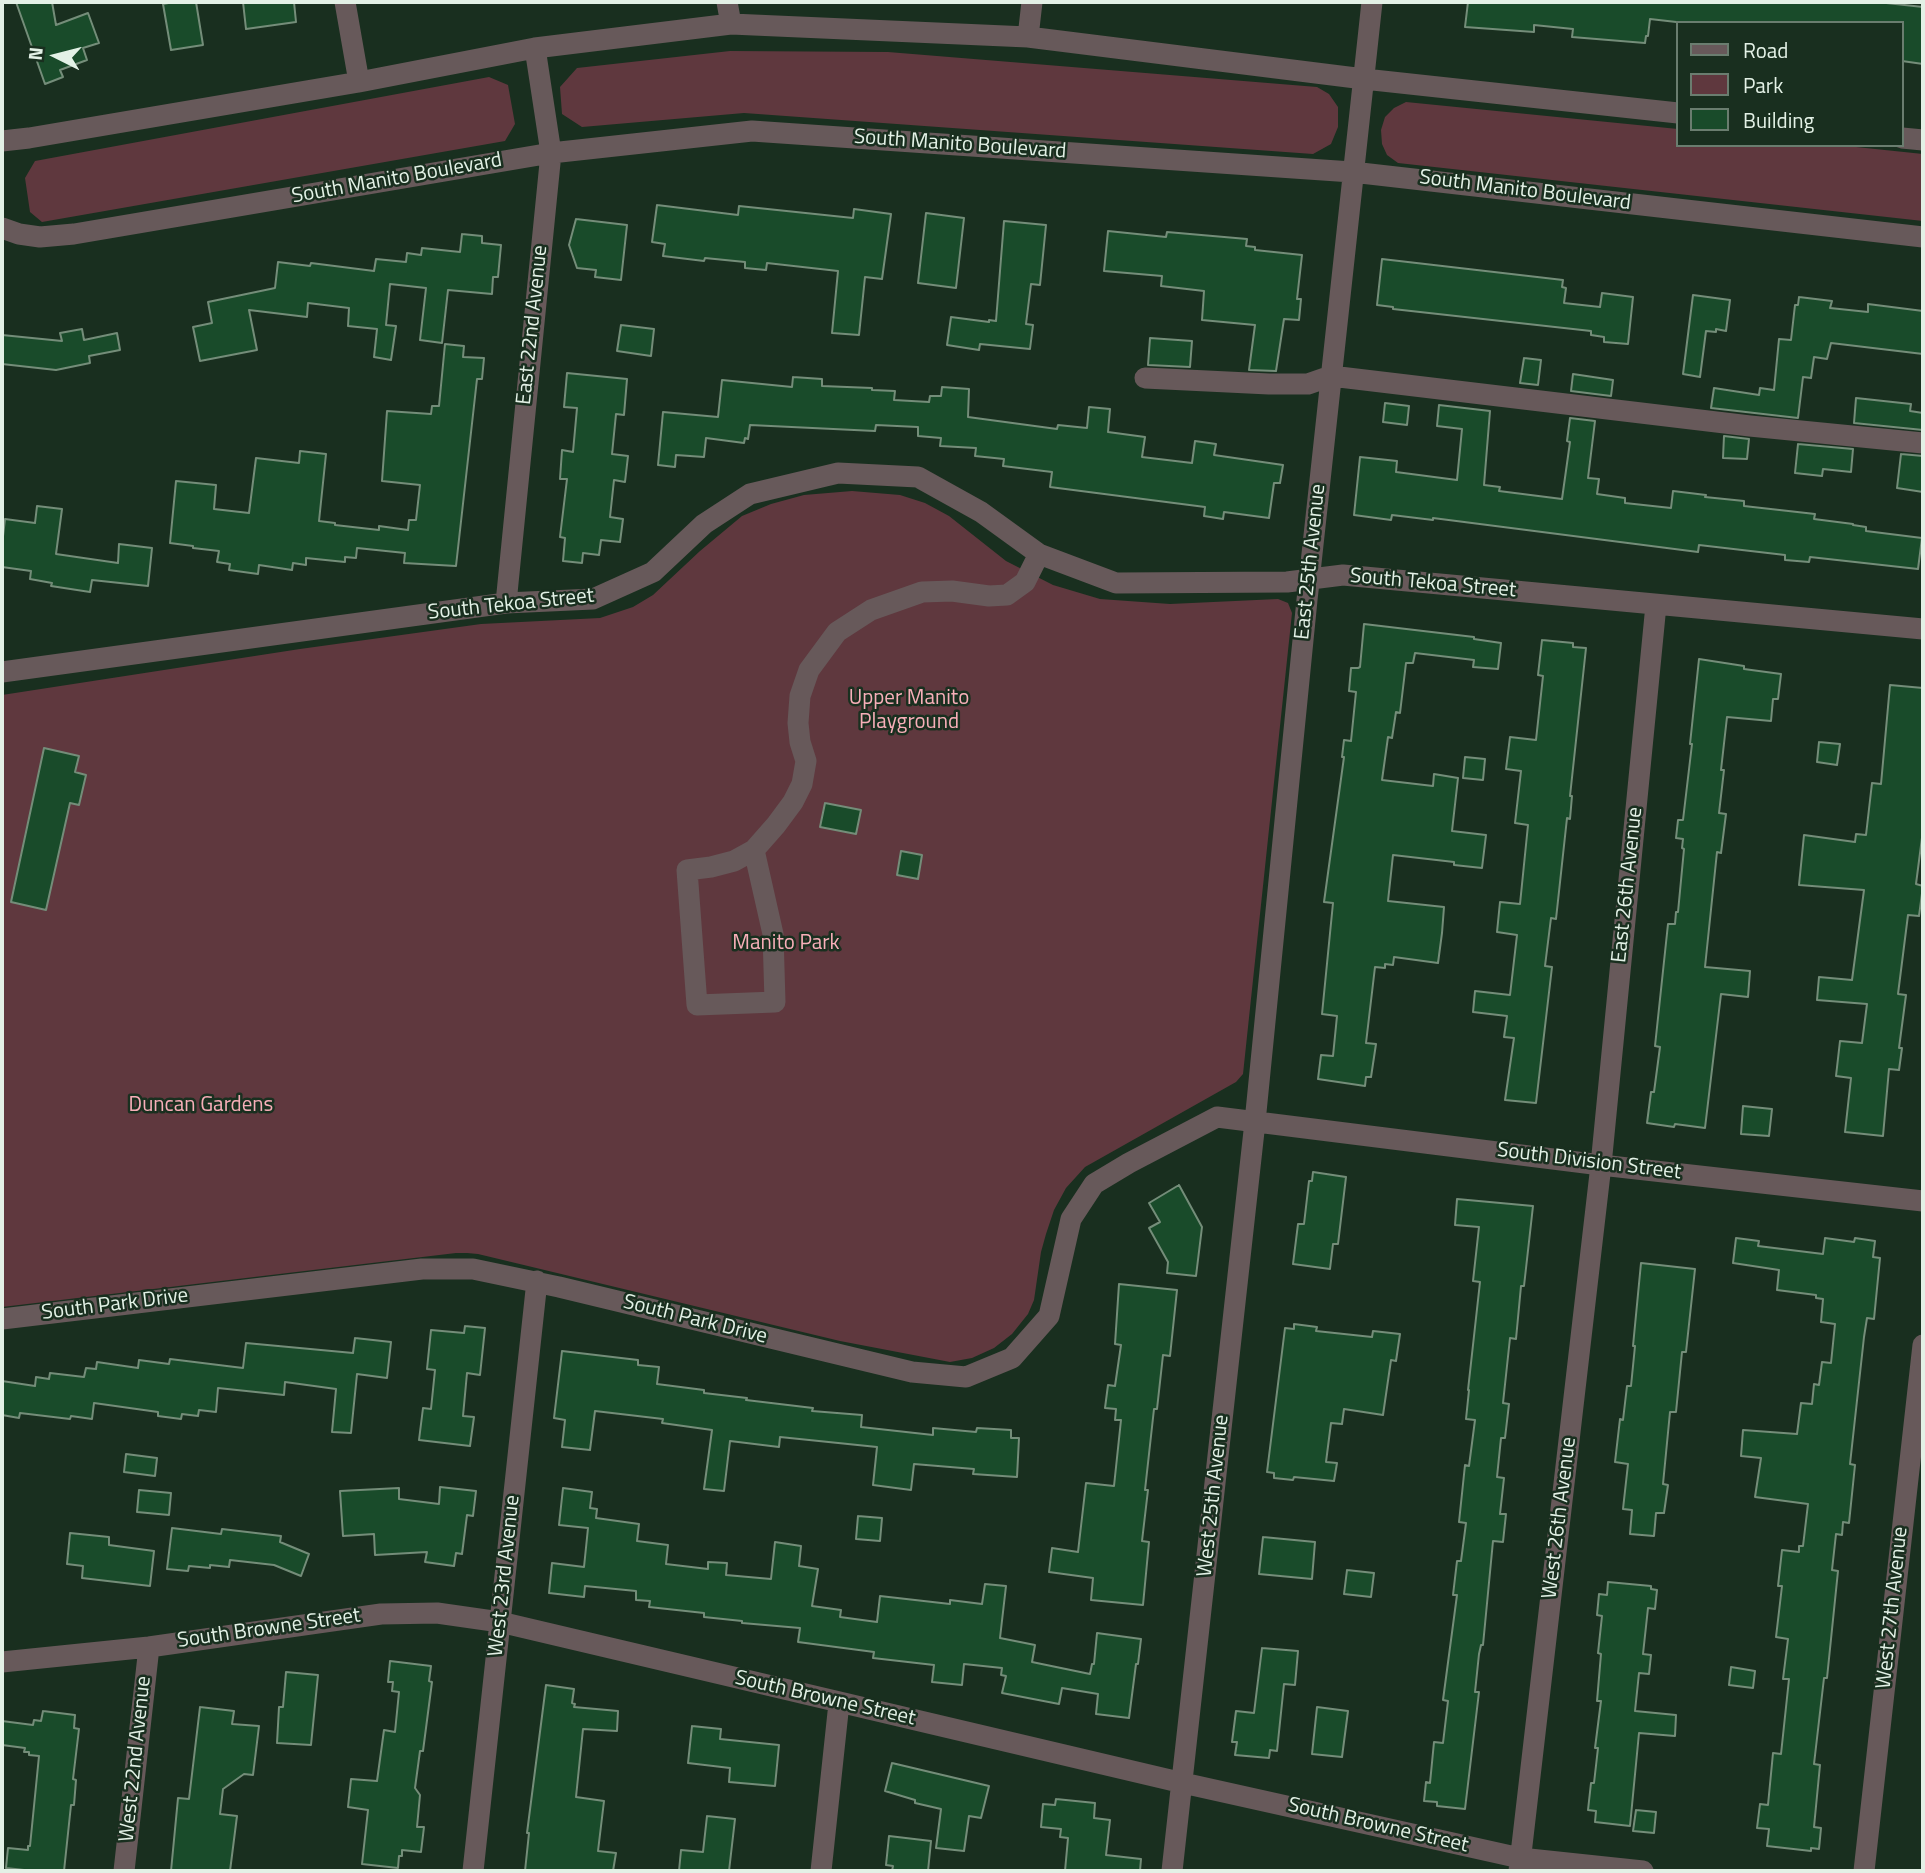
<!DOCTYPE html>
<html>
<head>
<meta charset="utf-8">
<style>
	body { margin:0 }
	#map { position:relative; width:1925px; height:1873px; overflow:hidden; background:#192f1f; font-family:"Titillium Web",sans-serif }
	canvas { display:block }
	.frame { position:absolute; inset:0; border:4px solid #e3f1e6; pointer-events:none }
	.legend { position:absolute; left:1676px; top:21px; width:228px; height:126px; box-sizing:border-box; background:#192f1f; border:2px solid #6a7d6f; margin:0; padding:9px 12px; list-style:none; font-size:21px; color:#e3f1e6 }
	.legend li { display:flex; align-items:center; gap:14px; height:35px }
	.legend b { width:35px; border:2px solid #6a7d6f }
	.north { position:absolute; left:21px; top:21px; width:70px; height:70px; -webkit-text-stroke:5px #192f1f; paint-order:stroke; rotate:276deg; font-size:19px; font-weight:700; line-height:28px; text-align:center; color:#e3f1e6 }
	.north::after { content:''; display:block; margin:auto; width:24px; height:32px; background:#e3f1e6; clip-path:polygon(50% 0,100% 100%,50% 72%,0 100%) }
</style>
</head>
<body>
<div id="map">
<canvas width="1925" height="1873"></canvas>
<div class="frame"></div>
<ul class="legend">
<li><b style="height:9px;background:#67595a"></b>Road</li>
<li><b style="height:19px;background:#5f383e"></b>Park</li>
<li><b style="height:19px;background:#194b2a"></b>Building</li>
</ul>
<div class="north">N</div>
</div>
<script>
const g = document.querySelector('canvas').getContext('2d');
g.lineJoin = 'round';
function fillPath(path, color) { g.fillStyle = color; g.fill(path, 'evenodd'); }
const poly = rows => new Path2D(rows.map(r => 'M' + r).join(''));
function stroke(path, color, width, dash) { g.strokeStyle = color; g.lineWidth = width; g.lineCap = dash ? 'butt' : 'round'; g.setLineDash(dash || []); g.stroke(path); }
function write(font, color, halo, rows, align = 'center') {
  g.font = font + ' "Titillium Web",sans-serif'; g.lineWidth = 5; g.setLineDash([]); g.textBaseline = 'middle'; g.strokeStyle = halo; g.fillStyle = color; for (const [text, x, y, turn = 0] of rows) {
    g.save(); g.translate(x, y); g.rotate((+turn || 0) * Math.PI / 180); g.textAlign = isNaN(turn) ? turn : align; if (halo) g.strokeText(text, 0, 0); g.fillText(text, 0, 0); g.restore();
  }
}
fillPath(poly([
	[730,51,888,52,1317,87,1329,94,1338,107,1338,127,1331,144,1313,154,744,113,582,127,562,114,560,87,577,68],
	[489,77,508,85,515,124,505,141,42,222,30,212,25,178,35,161],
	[1406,102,1678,129,1678,145,1837,145,1923,154,1923,221,1398,163,1387,155,1382,144,1381,130,1385,117,1394,108],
	[852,491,900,495,925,503,949,516,1006,561,1053,585,1100,599,1170,604,1278,599,1288,603,1292,613,1243,1074,1236,1082,1085,1167,1066,1188,1054,1210,1046,1234,1041,1252,1034,1300,1028,1314,1012,1334,994,1348,972,1358,950,1362,840,1341,478,1254,467,1253,456,1253,2,1307,2,695,300,649,481,624,600,618,633,607,653,595,700,551,742,516,771,504,804,495]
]), '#5f383e');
const building = poly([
	[16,2,52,2,56,25,88,13,99,43,83,48,87,60,60,70,63,77,45,84,16,2],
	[174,2,196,2,203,45,171,50,163,4,174,2],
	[243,2,294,2,296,22,246,29,243,2],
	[1468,2,1877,2,1923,7,1923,64,1902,61,1902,23,1685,23,1650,19,1648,36,1646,36,1645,43,1572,37,1573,29,1534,25,1534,32,1465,27,1468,2],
	[657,205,738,215,739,206,853,218,854,209,891,214,882,279,865,277,859,335,832,333,838,271,767,263,766,270,745,268,745,262,705,258,704,261,663,256,665,244,652,242,657,205],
	[926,213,964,218,956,288,918,283,926,213],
	[576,219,627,225,621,280,595,277,596,270,577,268,569,245,576,219],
	[1004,221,1046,225,1040,285,1031,284,1026,324,1033,325,1030,349,980,344,979,350,947,345,951,317,989,322,989,320,996,321,1004,221],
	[1108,231,1166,237,1167,232,1247,239,1246,246,1255,247,1255,250,1302,255,1297,299,1301,299,1299,320,1284,319,1276,371,1249,370,1255,325,1202,320,1204,291,1161,286,1162,276,1104,271,1108,231],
	[462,234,482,236,482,243,501,245,498,277,493,277,492,294,448,290,442,343,420,340,426,288,390,284,386,325,396,326,391,360,374,357,377,329,348,326,349,308,308,303,307,317,249,310,257,350,200,361,193,327,212,323,208,302,275,288,278,262,310,266,311,263,374,271,376,259,406,262,407,253,421,255,422,248,460,252,462,234],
	[1382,259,1563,280,1562,287,1566,288,1564,303,1600,307,1602,293,1633,297,1628,344,1604,342,1604,337,1591,335,1591,331,1393,309,1393,307,1377,305,1382,259],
	[1693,295,1730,300,1726,331,1716,329,1716,332,1706,331,1700,377,1683,374,1693,295],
	[1799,297,1832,301,1830,308,1868,312,1868,304,1923,311,1923,354,1831,343,1827,359,1814,357,1811,378,1803,377,1798,418,1711,408,1714,388,1759,395,1760,388,1774,390,1779,339,1791,340,1795,305,1798,305,1799,297],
	[621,325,654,329,651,356,617,351,621,325],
	[82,329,84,340,117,333,120,350,89,356,90,363,56,370,2,364,2,335,62,341,60,333,82,329],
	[1150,338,1192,341,1190,367,1148,365,1150,338],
	[445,344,464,346,463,357,484,358,482,379,477,379,456,566,404,563,405,553,357,548,356,558,345,557,345,562,306,558,306,565,293,563,292,570,259,565,258,574,229,570,230,564,217,562,219,551,193,548,193,546,170,543,176,481,216,485,214,509,249,513,256,458,299,463,300,451,326,454,319,521,335,523,335,525,379,530,379,526,408,530,409,520,416,520,420,485,382,481,387,411,431,414,432,406,439,406,445,344],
	[1524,358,1541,360,1538,385,1520,383,1524,358],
	[567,373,627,379,624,415,616,414,612,454,628,456,625,482,614,480,610,517,623,519,620,542,601,540,599,555,583,553,582,563,563,561,565,538,560,537,567,479,560,479,562,450,573,452,577,408,564,407,567,373],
	[1573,374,1613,380,1611,396,1571,391,1573,374],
	[793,377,822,379,822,386,872,388,872,390,895,391,894,400,929,402,930,396,941,396,942,387,969,389,968,417,1057,429,1058,425,1087,428,1089,407,1110,409,1108,432,1145,437,1142,457,1192,463,1195,441,1216,444,1214,455,1283,465,1280,483,1274,483,1269,518,1224,512,1223,519,1204,516,1205,507,1050,487,1052,472,1003,466,1004,459,975,456,976,448,940,446,941,438,918,436,918,427,876,425,875,431,750,425,748,439,745,438,744,443,706,438,704,457,676,455,675,467,658,465,663,412,718,417,722,380,792,387,793,377],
	[1856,398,1911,404,1910,411,1923,413,1923,430,1854,423,1856,398],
	[1385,403,1409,406,1407,425,1383,422,1385,403],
	[1439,405,1490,411,1484,485,1500,487,1499,491,1562,499,1570,442,1567,441,1570,418,1595,421,1588,478,1599,479,1597,494,1625,498,1625,503,1671,508,1673,491,1706,495,1705,497,1744,501,1744,506,1815,514,1814,519,1853,524,1853,525,1866,527,1866,531,1922,538,1918,569,1810,557,1809,562,1785,560,1785,555,1699,545,1698,552,1433,518,1433,520,1392,515,1391,520,1354,515,1360,457,1397,461,1396,472,1457,480,1462,429,1437,426,1439,405],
	[1724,436,1749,439,1747,459,1723,458,1724,436],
	[1798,444,1853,449,1851,472,1823,469,1822,476,1795,473,1798,444],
	[1901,454,1923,456,1923,492,1897,488,1901,454],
	[37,506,62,509,56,554,118,563,119,544,152,548,148,586,92,580,90,592,51,586,52,583,30,579,31,571,2,567,2,545,5,519,35,523,37,506],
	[1364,624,1474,637,1474,639,1501,643,1498,669,1473,667,1474,660,1415,653,1413,663,1406,663,1400,713,1396,712,1392,738,1388,737,1382,780,1433,786,1434,774,1458,778,1452,831,1486,835,1482,868,1454,865,1454,862,1393,855,1388,901,1444,907,1442,933,1438,963,1394,957,1393,965,1385,964,1385,968,1375,967,1366,1043,1376,1044,1371,1077,1366,1077,1365,1086,1318,1079,1321,1055,1333,1056,1337,1016,1322,1014,1333,903,1324,902,1344,757,1342,757,1344,740,1351,741,1356,692,1349,691,1351,668,1358,668,1360,667,1364,624],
	[1542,640,1573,643,1573,647,1586,648,1570,796,1572,796,1570,819,1567,818,1556,919,1551,918,1545,966,1552,967,1536,1103,1505,1100,1514,1038,1504,1037,1507,1016,1473,1012,1475,991,1510,995,1517,935,1497,932,1500,902,1520,904,1528,825,1515,823,1521,771,1506,769,1510,737,1536,740,1543,676,1538,675,1542,640],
	[1699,659,1744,666,1744,669,1781,674,1778,699,1773,699,1771,721,1727,717,1721,770,1724,770,1719,813,1726,814,1721,853,1717,852,1705,967,1750,971,1748,997,1721,994,1705,1128,1675,1124,1674,1127,1647,1123,1651,1092,1654,1092,1660,1047,1655,1046,1668,924,1675,924,1676,912,1678,912,1684,849,1682,848,1683,839,1676,838,1678,820,1683,820,1692,744,1690,744,1699,659],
	[1890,685,1923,688,1923,830,1916,884,1923,886,1919,916,1908,915,1898,994,1906,995,1899,1048,1902,1048,1899,1070,1889,1069,1883,1136,1845,1132,1851,1078,1836,1076,1840,1041,1862,1043,1867,1004,1817,1000,1819,977,1852,980,1864,890,1799,885,1804,835,1855,842,1856,834,1866,835,1872,783,1881,784,1890,685],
	[1819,742,1840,744,1837,765,1817,762,1819,742],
	[44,748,79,756,75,772,86,775,79,805,70,803,46,910,11,902,44,748],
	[1465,757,1485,759,1483,780,1463,778,1465,757],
	[825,803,861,810,856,834,820,827,825,803],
	[901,851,922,855,918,879,897,875,901,851],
	[1743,1106,1772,1109,1769,1136,1741,1134,1743,1106],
	[1313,1172,1346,1177,1338,1244,1333,1244,1330,1269,1293,1264,1298,1224,1304,1224,1309,1181,1312,1181,1313,1172],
	[1179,1185,1202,1227,1196,1276,1167,1273,1168,1262,1149,1228,1160,1222,1149,1203,1179,1185],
	[1457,1199,1533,1206,1524,1286,1521,1286,1516,1339,1510,1338,1503,1403,1509,1404,1505,1438,1501,1438,1497,1477,1504,1478,1500,1514,1506,1514,1503,1542,1493,1541,1483,1645,1481,1645,1479,1654,1475,1692,1479,1692,1465,1809,1437,1806,1437,1802,1424,1801,1426,1782,1430,1783,1434,1742,1443,1743,1448,1701,1443,1700,1457,1595,1453,1595,1457,1561,1461,1561,1466,1523,1459,1522,1465,1465,1469,1466,1475,1420,1466,1419,1469,1390,1468,1390,1480,1282,1473,1281,1479,1227,1455,1225,1457,1199],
	[1736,1238,1759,1241,1758,1246,1823,1254,1825,1238,1854,1242,1855,1238,1875,1241,1873,1257,1880,1258,1874,1319,1867,1318,1864,1337,1850,1464,1855,1465,1849,1523,1843,1522,1842,1535,1836,1534,1832,1570,1838,1571,1827,1678,1824,1678,1814,1764,1820,1765,1814,1827,1821,1828,1819,1849,1811,1848,1811,1851,1767,1846,1769,1829,1757,1828,1760,1804,1768,1805,1773,1753,1781,1754,1789,1679,1783,1679,1788,1639,1776,1637,1782,1586,1778,1586,1782,1550,1799,1552,1799,1546,1803,1546,1808,1504,1755,1497,1761,1458,1741,1456,1743,1430,1797,1434,1801,1403,1812,1404,1814,1384,1819,1385,1822,1362,1831,1363,1835,1324,1821,1322,1823,1299,1816,1298,1816,1295,1777,1290,1779,1270,1733,1263,1736,1238],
	[1641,1263,1695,1269,1686,1352,1682,1352,1676,1412,1670,1412,1663,1484,1668,1485,1664,1513,1656,1513,1654,1536,1630,1534,1632,1510,1623,1509,1628,1464,1615,1462,1620,1419,1623,1420,1627,1386,1631,1386,1635,1346,1633,1346,1641,1263],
	[1119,1284,1177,1290,1170,1356,1163,1355,1157,1409,1154,1409,1145,1490,1148,1490,1142,1541,1149,1542,1143,1605,1091,1600,1093,1578,1049,1572,1052,1548,1078,1552,1086,1483,1114,1486,1121,1420,1115,1420,1116,1409,1105,1408,1108,1385,1115,1386,1121,1345,1115,1344,1119,1284],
	[1294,1324,1317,1327,1316,1331,1372,1337,1373,1331,1400,1334,1396,1361,1391,1360,1383,1415,1344,1409,1342,1424,1331,1423,1326,1462,1337,1463,1334,1481,1294,1477,1293,1480,1274,1478,1274,1473,1267,1472,1285,1328,1294,1329,1294,1324],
	[465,1326,485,1328,480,1375,467,1373,463,1416,474,1417,470,1446,419,1440,423,1408,431,1409,435,1370,427,1369,431,1330,464,1333,465,1326],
	[355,1338,391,1342,387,1378,357,1374,351,1433,332,1432,336,1389,285,1382,284,1395,218,1388,216,1412,199,1410,198,1416,182,1414,181,1419,158,1416,158,1412,94,1403,92,1419,71,1416,70,1419,20,1413,19,1418,2,1415,2,1381,35,1386,36,1377,49,1379,50,1373,84,1377,86,1368,96,1369,97,1362,138,1368,139,1360,169,1364,170,1359,243,1368,246,1343,353,1353,355,1338],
	[562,1351,638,1360,638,1365,659,1367,657,1384,704,1390,704,1393,747,1398,746,1400,813,1408,812,1411,862,1415,861,1427,933,1435,933,1428,976,1432,977,1428,1011,1430,1011,1438,1019,1438,1017,1477,973,1474,974,1469,914,1464,911,1490,873,1485,877,1447,780,1437,779,1447,730,1441,724,1491,704,1489,712,1430,662,1423,663,1419,595,1411,590,1450,562,1447,565,1420,554,1418,562,1351],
	[126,1454,157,1458,155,1476,124,1472,126,1454],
	[440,1487,476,1491,473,1516,467,1515,462,1554,456,1553,454,1566,425,1562,427,1552,375,1555,374,1534,343,1536,340,1491,399,1488,399,1499,439,1504,440,1487],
	[563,1488,592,1492,590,1508,597,1509,596,1518,639,1524,637,1541,668,1545,666,1564,708,1569,708,1562,727,1563,726,1575,771,1579,775,1542,801,1546,799,1566,818,1569,812,1606,841,1610,840,1617,877,1622,880,1596,950,1604,950,1600,982,1604,985,1584,1006,1586,1000,1638,1035,1645,1032,1662,1090,1674,1092,1664,1094,1664,1097,1633,1141,1639,1138,1664,1136,1664,1129,1718,1096,1714,1098,1694,1062,1688,1059,1704,1002,1693,1006,1676,1001,1675,1002,1668,964,1664,962,1685,932,1682,934,1665,873,1658,874,1652,798,1642,800,1628,742,1623,742,1621,704,1617,704,1613,649,1607,650,1601,636,1600,636,1591,585,1586,584,1597,549,1593,552,1563,584,1567,588,1528,559,1525,563,1488],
	[139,1490,171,1493,169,1515,137,1512,139,1490],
	[858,1516,882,1518,880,1541,856,1539,858,1516],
	[172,1528,221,1534,222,1529,281,1536,280,1542,309,1554,301,1576,274,1565,230,1560,229,1567,210,1565,210,1568,189,1566,188,1571,167,1569,172,1528],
	[70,1533,109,1537,109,1545,154,1551,150,1586,82,1578,83,1566,67,1564,70,1533],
	[1263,1537,1315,1542,1312,1579,1259,1574,1263,1537],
	[1347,1570,1374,1573,1371,1597,1344,1594,1347,1570],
	[1608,1582,1651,1586,1651,1589,1657,1590,1655,1609,1648,1608,1643,1654,1651,1655,1649,1674,1639,1673,1635,1711,1676,1715,1675,1736,1639,1733,1630,1826,1595,1822,1596,1811,1588,1810,1591,1783,1594,1783,1598,1748,1595,1748,1601,1701,1597,1701,1601,1654,1598,1653,1602,1616,1597,1615,1599,1594,1607,1595,1608,1582],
	[1262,1648,1298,1651,1295,1685,1284,1684,1277,1751,1270,1750,1269,1758,1235,1755,1237,1742,1232,1742,1236,1711,1254,1713,1262,1648],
	[390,1661,431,1666,429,1681,432,1682,423,1751,420,1751,415,1788,420,1795,417,1827,424,1827,421,1852,402,1850,402,1856,399,1856,398,1868,362,1864,368,1810,348,1807,351,1779,377,1781,384,1730,395,1732,399,1692,392,1691,393,1682,388,1682,390,1661],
	[1731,1667,1755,1671,1753,1688,1729,1685,1731,1667],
	[286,1672,318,1675,311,1745,277,1743,279,1707,283,1707,286,1672],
	[546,1685,574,1689,572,1703,575,1704,574,1707,618,1711,617,1731,583,1729,576,1797,604,1801,598,1851,616,1853,613,1871,525,1871,529,1833,527,1833,546,1685],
	[200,1707,234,1711,232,1724,259,1726,253,1775,244,1774,223,1789,220,1814,237,1816,230,1871,171,1871,178,1798,189,1799,200,1707],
	[1317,1707,1348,1711,1342,1757,1312,1754,1317,1707],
	[43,1711,75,1715,74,1728,79,1729,73,1779,76,1780,74,1805,71,1805,64,1871,33,1871,6,1868,8,1848,28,1850,28,1846,30,1846,39,1756,29,1755,29,1752,24,1752,25,1748,2,1745,2,1721,33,1725,34,1720,41,1721,43,1711],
	[692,1726,721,1729,720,1739,779,1745,775,1786,729,1782,730,1768,688,1763,692,1726],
	[892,1763,989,1786,981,1818,969,1816,964,1851,936,1848,941,1809,915,1803,915,1800,885,1791,892,1763],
	[1056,1799,1095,1803,1094,1818,1110,1820,1106,1855,1141,1859,1140,1871,1065,1871,1068,1838,1060,1837,1061,1829,1041,1827,1043,1804,1055,1805,1056,1799],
	[1636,1810,1656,1812,1654,1833,1633,1831,1636,1810],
	[707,1816,735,1819,729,1871,679,1871,681,1850,703,1852,707,1816],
	[889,1836,931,1841,928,1871,892,1871,893,1866,886,1865,889,1836]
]);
fillPath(building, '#194b2a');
stroke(building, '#748d79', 2);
stroke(poly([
	[345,2,359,82],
	[727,2,731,24],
	[1028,37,1032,2],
	[1902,138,1923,140],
	[2,141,29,138,359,82,535,48,731,24,1028,37,1364,79,1678,113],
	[2,228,19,234,40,237,74,234,551,153,752,131,1352,172,1923,237],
	[1145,378,1269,384,1308,384,1331,376,1750,426,1923,443],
	[506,603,551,153,535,48],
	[2,672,506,603,593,599,653,572,704,524,750,494,838,473,918,477,981,512,1039,554,1116,583,1287,582,1343,575,1923,629],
	[754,850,773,934,775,1002,697,1005,687,870,711,867,734,861,754,850,776,825,793,802,802,784,806,761,800,742,798,723,800,696,809,670,837,632,871,610,922,592,952,591,989,596,1007,595,1025,582,1039,554],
	[2,1319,422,1269,473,1269,559,1287,912,1372,966,1377,1012,1358,1049,1316,1071,1219,1094,1184,1129,1163,1217,1117,1601,1165,1923,1201],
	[2,1662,149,1647,381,1614,437,1613,500,1622,1183,1783,1520,1858,1643,1871],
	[124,1871,149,1647],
	[473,1871,537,1281],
	[821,1871,839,1703],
	[1172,1871,1255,1122,1307,600,1372,2],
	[1519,1871,1601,1165,1656,605],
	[1864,1871,1923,1345]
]), '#67595a', 21);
write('21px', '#e3f1e6', '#192f1f', [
	["South Manito Boulevard",960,145,4],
	["South Manito Boulevard",397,179,-10],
	["South Manito Boulevard",1525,191,7],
	["East 22nd Avenue",533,325,-84],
	["East 25th Avenue",1311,562,-84],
	["South Tekoa Street",1433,584,5],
	["South Tekoa Street",511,605,-6],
	["East 26th Avenue",1628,885,-84],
	["South Division Street",1589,1162,7],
	["South Park Drive",115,1305,-7],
	["South Park Drive",695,1320,14],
	["West 25th Avenue",1214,1496,-84],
	["West 26th Avenue",1560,1518,-83],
	["West 23rd Avenue",505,1576,-84],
	["West 27th Avenue",1893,1608,-84],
	["South Browne Street",269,1629,-8],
	["South Browne Street",825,1699,13],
	["West 22nd Avenue",136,1759,-84],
	["South Browne Street",1378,1826,13]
]);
write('21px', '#f8afb9', '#192f1f', [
	["Upper Manito",909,699],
	["Playground",909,723],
	["Manito Park",786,944],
	["Duncan Gardens",201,1106]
]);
</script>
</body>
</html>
